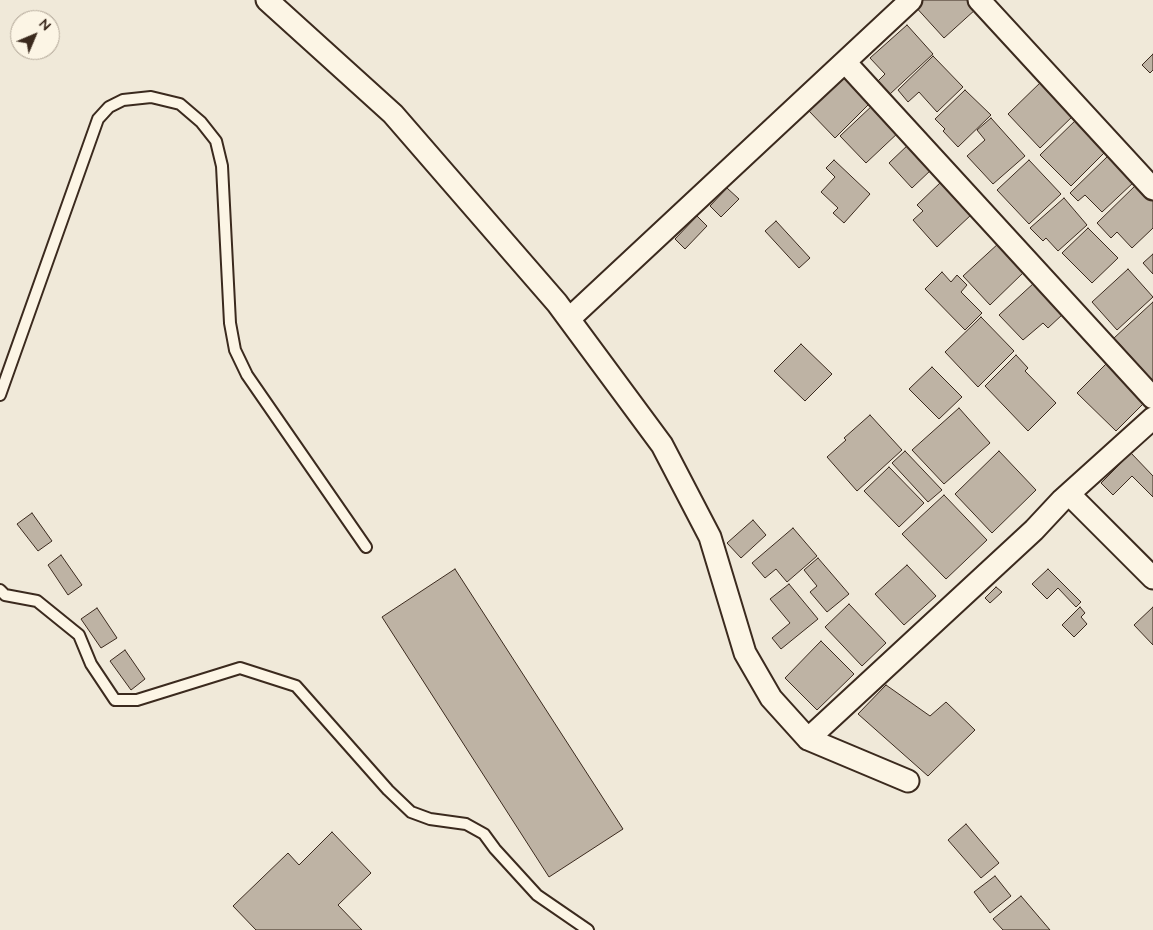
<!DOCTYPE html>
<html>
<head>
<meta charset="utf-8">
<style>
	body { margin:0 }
	#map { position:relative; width:1153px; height:930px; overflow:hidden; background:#f0e9d9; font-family:"Architects Daughter",sans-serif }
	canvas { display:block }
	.north { position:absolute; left:10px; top:10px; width:50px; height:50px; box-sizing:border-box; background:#fcf5e5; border:1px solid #afa495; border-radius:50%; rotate:45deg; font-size:14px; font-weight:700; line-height:20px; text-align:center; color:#3b2a1e }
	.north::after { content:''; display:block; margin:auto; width:18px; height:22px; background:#3b2a1e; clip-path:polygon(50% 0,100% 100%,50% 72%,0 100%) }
</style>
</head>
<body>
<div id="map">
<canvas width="1153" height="930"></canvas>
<div class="north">N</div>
</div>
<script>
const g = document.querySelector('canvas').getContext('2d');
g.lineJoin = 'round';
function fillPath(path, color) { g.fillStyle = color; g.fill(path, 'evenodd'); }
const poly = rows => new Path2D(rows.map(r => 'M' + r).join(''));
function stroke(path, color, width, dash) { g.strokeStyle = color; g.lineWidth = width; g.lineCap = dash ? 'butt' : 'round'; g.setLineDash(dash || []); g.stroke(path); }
const building = poly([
	[917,0,967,0,976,9,944,38,913,4,917,0],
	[907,25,933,54,890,94,878,81,885,74,870,58,907,25],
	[1153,54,1153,70,1150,73,1142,65,1153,54],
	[933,56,963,87,937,112,919,92,908,102,898,90,933,56],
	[843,70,873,100,835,138,809,111,823,97,818,93,843,70],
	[1043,80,1076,113,1040,148,1008,114,1043,80],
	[965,90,991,115,958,147,943,131,945,129,935,119,965,90],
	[874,104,900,131,866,163,840,136,874,104],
	[1079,117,1109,148,1071,186,1040,155,1079,117],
	[991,118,1025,156,993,184,967,156,985,140,977,130,991,118],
	[909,144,932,169,912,188,889,163,909,144],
	[1109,155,1134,182,1102,212,1085,195,1078,201,1070,193,1109,155],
	[834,160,870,194,844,223,833,213,838,208,821,192,835,177,826,168,834,160],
	[1029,160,1061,194,1029,224,997,190,1029,160],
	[941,182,972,214,937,247,913,220,923,211,917,205,941,182],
	[1137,184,1153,201,1153,228,1132,248,1117,232,1111,238,1097,223,1137,184],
	[727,188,739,199,721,217,710,206,727,188],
	[1064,198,1087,225,1058,251,1046,238,1043,241,1030,228,1064,198],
	[697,216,707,226,685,249,675,239,697,216],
	[776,221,810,258,799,268,765,231,776,221],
	[1088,228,1118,258,1092,283,1062,253,1088,228],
	[999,243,1025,271,990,305,963,276,999,243],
	[1153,254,1153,274,1143,263,1153,254],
	[1128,269,1153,297,1117,330,1092,302,1128,269],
	[942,272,951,282,957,275,967,285,961,292,982,313,965,330,925,289,942,272],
	[1034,283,1063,314,1048,328,1043,323,1023,340,999,315,1034,283],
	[1153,302,1153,381,1114,338,1153,302],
	[981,317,1014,351,978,387,945,352,981,317],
	[801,344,832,374,805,401,774,371,801,344],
	[1016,355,1028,368,1025,371,1056,403,1028,431,985,386,1016,355],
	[1107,363,1146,401,1116,431,1077,393,1107,363],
	[932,367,962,397,939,419,909,389,932,367],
	[959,408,990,443,944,484,912,450,959,408],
	[870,415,902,450,857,491,827,457,846,440,844,438,870,415],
	[905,451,942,490,928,502,892,463,905,451],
	[999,451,1036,490,992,533,955,494,999,451],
	[1131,453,1153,476,1153,497,1132,476,1113,495,1101,483,1131,453],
	[889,467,924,503,899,527,864,491,889,467],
	[944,495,987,540,946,579,902,534,944,495],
	[32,513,52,541,38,551,17,524,32,513],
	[753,520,766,535,741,558,727,543,753,520],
	[793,528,817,556,787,582,776,569,765,578,752,563,793,528],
	[61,555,82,585,68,595,48,565,61,555],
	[818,558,849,594,827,612,810,592,817,586,804,570,818,558],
	[907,565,936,596,904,625,875,594,907,565],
	[455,569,623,829,549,877,382,617,455,569],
	[1048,569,1081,602,1076,607,1058,588,1047,599,1032,584,1048,569],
	[789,584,818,619,781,649,772,638,790,623,770,599,789,584],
	[996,587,1002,592,990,603,985,598,996,587],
	[849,604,886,643,862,666,825,627,849,604],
	[1080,607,1085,613,1081,617,1087,624,1074,637,1062,625,1080,607],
	[1153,607,1153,645,1134,625,1153,607],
	[97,608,117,638,101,648,81,619,97,608],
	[821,641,854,674,817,710,785,678,821,641],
	[125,650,145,679,131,690,110,661,125,650],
	[886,685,930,716,946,702,975,730,928,776,858,714,886,685],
	[966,824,999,863,981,878,948,840,966,824],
	[332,832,371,873,338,905,362,930,256,930,233,906,288,853,299,865,332,832],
	[995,876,1011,896,990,913,974,892,995,876],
	[1021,896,1050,930,1003,930,993,919,1021,896]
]);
fillPath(building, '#beb3a4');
stroke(building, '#3b2a1e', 1);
const lane = poly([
	[0,395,98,119,109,107,123,100,151,97,180,104,201,122,216,141,222,166,230,323,235,350,247,375,366,547],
	[0,590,5,595,37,601,79,635,91,664,115,700,137,700,240,668,296,686,388,790,411,812,430,819,466,824,484,834,495,849,537,895,588,930]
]);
const street = poly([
	[267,0,393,114,557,303,662,445,710,537,745,653,771,698,808,739,908,781],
	[979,0,1153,189],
	[845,62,1153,398],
	[569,319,911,0],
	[1069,494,1153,578],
	[808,739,1034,530,1062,500,1153,418]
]);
stroke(lane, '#3b2a1e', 14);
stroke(street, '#3b2a1e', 25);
stroke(lane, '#fcf5e5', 10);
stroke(street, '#fcf5e5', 21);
</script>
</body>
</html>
